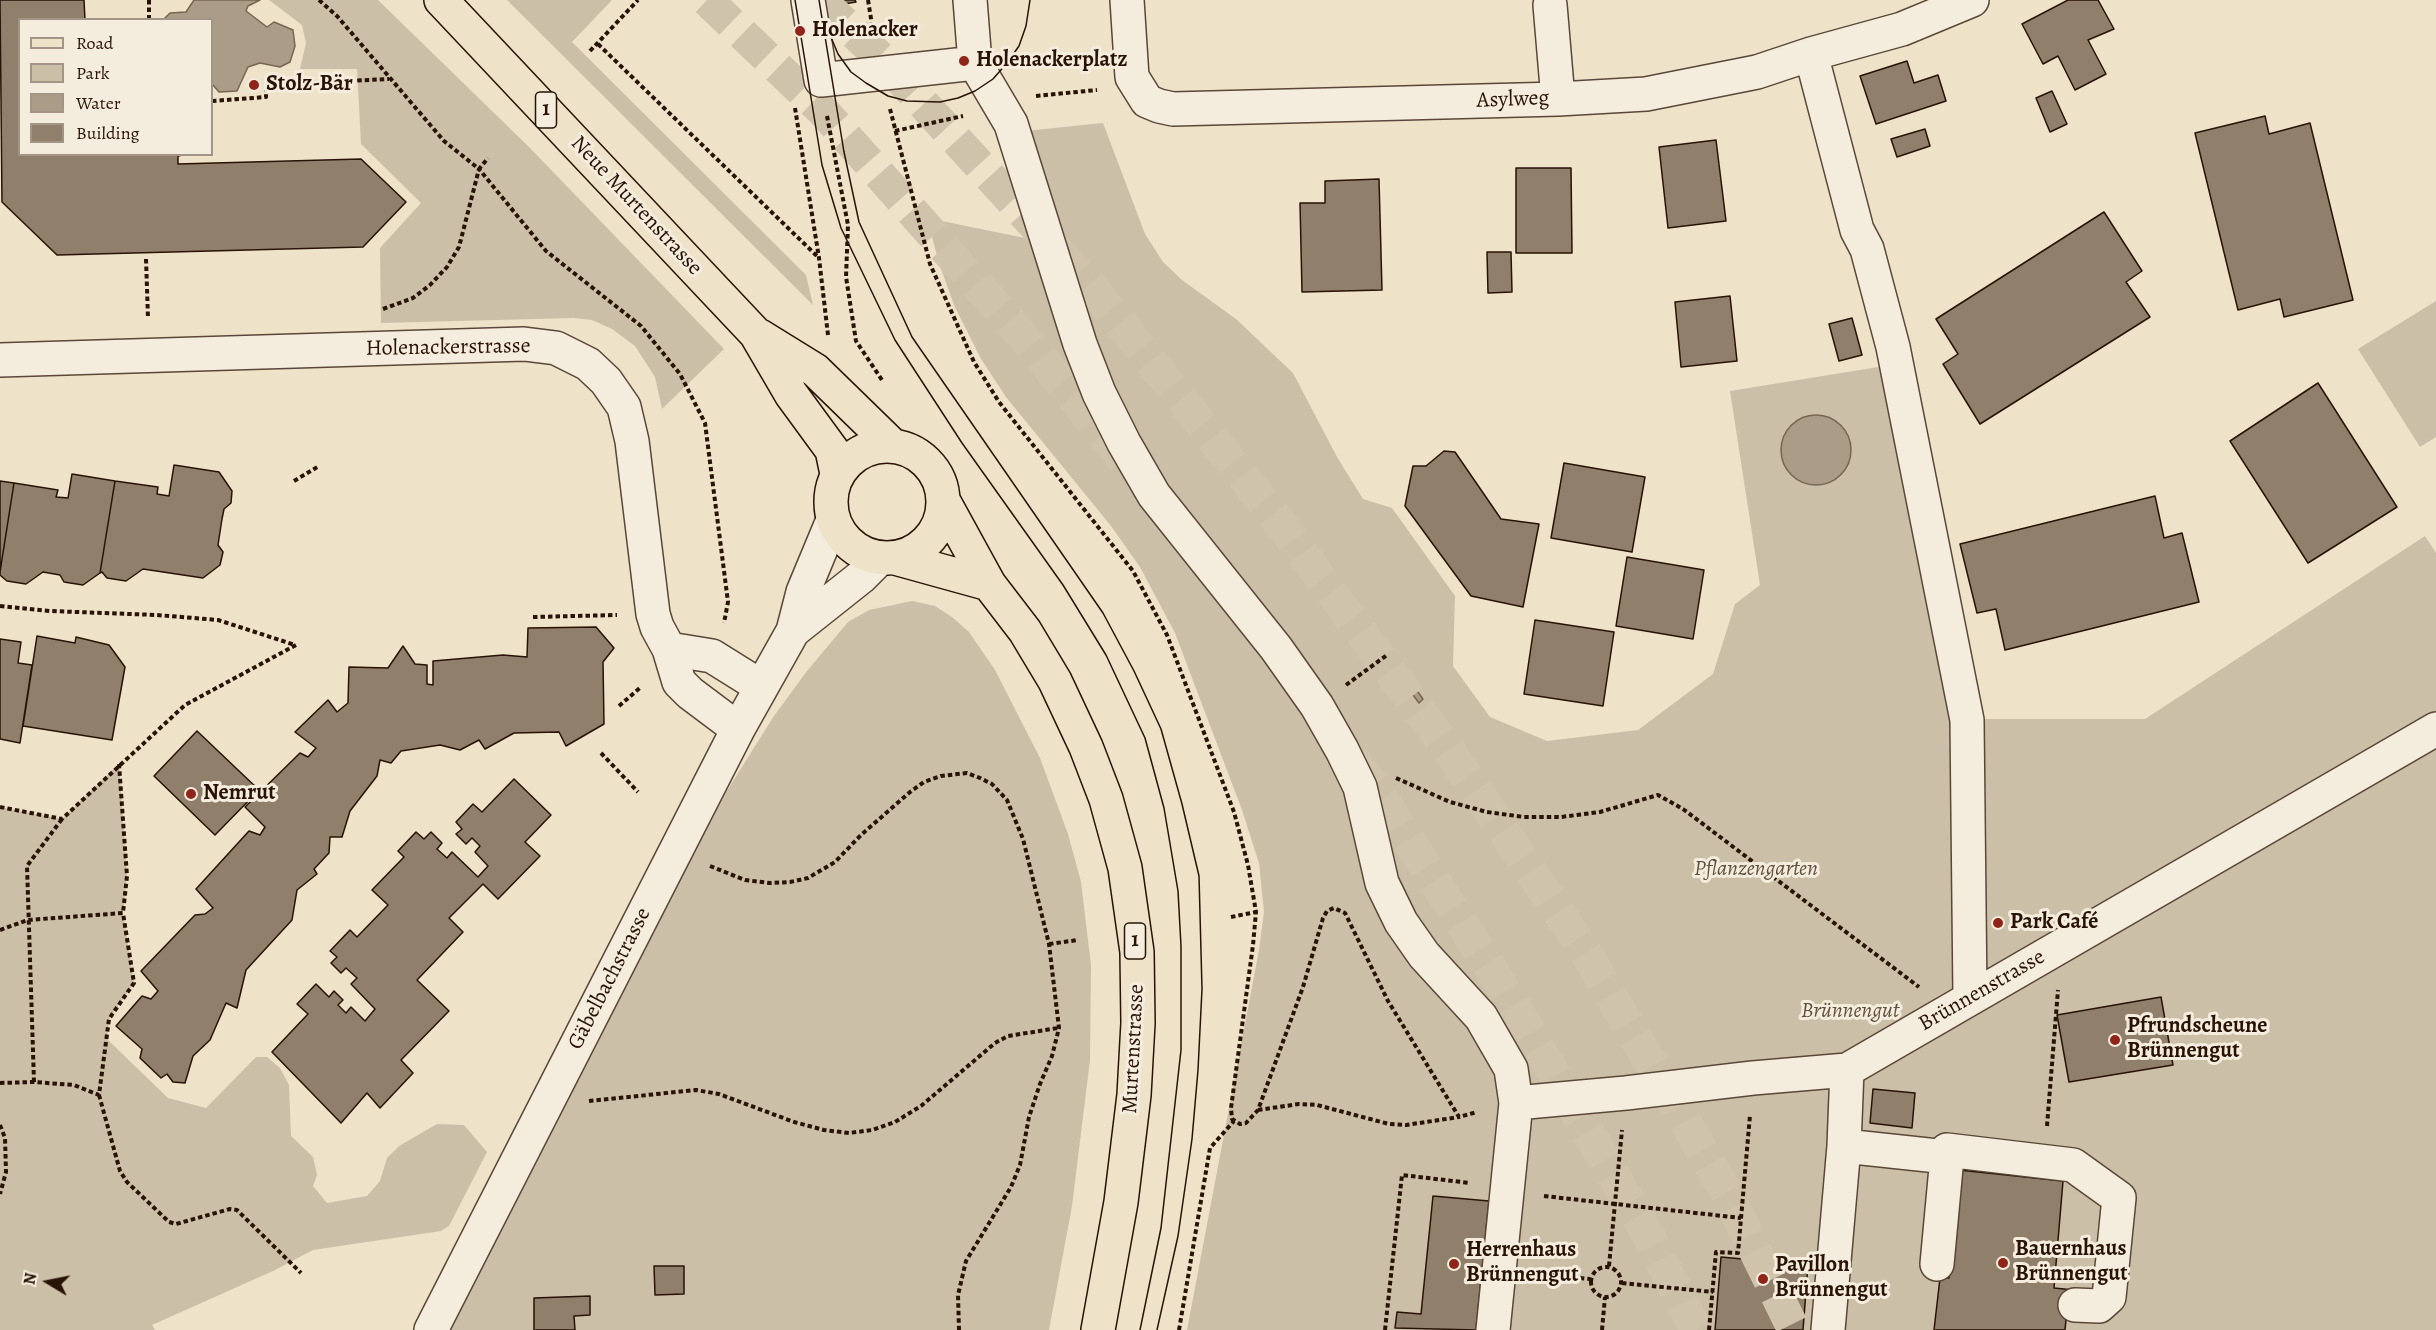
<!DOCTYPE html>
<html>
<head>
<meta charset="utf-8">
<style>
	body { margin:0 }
	#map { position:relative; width:2436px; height:1330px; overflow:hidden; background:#eee2c9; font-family:Alegreya,serif }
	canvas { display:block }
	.legend { position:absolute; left:18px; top:18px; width:195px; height:138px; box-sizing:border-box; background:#f4ecdc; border:2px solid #a29586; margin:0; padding:8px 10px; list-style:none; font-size:18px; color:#281306 }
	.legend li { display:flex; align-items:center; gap:12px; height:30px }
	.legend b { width:30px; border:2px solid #a29586 }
	.north { position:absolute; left:18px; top:1252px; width:60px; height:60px; -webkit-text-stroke:4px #f4ecdc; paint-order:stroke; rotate:280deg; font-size:16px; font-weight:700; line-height:24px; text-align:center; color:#281306 }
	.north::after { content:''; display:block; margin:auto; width:21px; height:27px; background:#281306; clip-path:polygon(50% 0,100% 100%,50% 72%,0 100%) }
</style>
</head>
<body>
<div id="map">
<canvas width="2436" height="1330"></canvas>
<ul class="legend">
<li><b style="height:8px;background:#eee2c9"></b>Road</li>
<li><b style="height:16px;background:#ccbfa8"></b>Park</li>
<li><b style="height:16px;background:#ab9c87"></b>Water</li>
<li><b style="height:16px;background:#8f7f6b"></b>Building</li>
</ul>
<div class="north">N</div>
</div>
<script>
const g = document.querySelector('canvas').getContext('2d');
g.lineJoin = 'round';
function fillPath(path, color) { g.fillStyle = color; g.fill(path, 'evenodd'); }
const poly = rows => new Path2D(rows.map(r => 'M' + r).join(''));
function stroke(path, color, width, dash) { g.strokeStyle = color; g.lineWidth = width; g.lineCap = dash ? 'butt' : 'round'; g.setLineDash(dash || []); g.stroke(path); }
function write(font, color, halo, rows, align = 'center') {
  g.font = font + ' Alegreya,serif'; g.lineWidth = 6; g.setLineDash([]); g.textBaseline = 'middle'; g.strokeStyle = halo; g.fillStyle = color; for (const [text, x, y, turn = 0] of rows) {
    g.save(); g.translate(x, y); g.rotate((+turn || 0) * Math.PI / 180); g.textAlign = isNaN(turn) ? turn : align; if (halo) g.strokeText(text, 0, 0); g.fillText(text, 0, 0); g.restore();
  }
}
fillPath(poly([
	[269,0,378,0,530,148,724,349,662,409,655,377,635,346,612,329,592,320,573,318,381,323,380,248,421,203,361,144,357,69,300,69,306,43,302,25],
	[507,0,612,0,572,42,806,275,813,305],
	[1103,123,1145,234,1163,262,1182,280,1236,319,1293,373,1337,457,1363,499,1392,508,1455,596,1453,666,1490,717,1547,741,1638,730,1713,674,1735,604,1760,585,1730,391,1903,363,1974,719,2145,719,2425,536,2436,553,2436,1330,1187,1330,1259,950,1264,912,1259,863,1242,810,1175,633,1140,567,1111,526,1006,397,981,359,954,305,939,263,927,218,1059,245,1025,131],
	[2436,301,2436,437,2420,447,2358,349],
	[912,601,935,606,952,617,969,632,995,670,1040,758,1068,834,1081,882,1091,965,1090,1060,1072,1206,1049,1330,450,1330,689,859,723,797,774,716,807,671,848,622,869,610],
	[119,764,127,876,123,913,134,983,109,1019,107,1039,168,1098,206,1108,256,1057,267,1057,280,1068,289,1085,291,1136,313,1157,317,1175,313,1186,327,1203,367,1196,380,1181,387,1158,399,1146,437,1124,464,1125,487,1152,449,1226,441,1231,313,1250,273,1271,152,1325,155,1330,0,1330,0,807,62,819]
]), '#ccbfa8');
const water = poly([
	[194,0,260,0,248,6,246,11,267,27,274,22,293,30,295,46,290,62,280,67,260,63,248,67,237,91,219,92,212,84,212,20,164,19,170,13,186,12,194,0],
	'1781 450a35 35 0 1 1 70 0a35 35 0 1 1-70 0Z',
	[1410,681,1423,699,1419,703,1405,684,1410,681]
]);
fillPath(water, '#ab9c87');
stroke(water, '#776553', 1.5);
const building = poly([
	[0,0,84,0,85,20,20,20,20,154,187,154,178,156,178,164,361,159,406,202,363,247,57,255,2,202,0,0],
	[831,0,855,0,856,2,832,6,831,0],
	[2068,0,2098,0,2114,29,2088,40,2106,74,2075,90,2058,56,2043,64,2022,24,2068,0],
	[1907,61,1914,83,1938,75,1946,101,1876,124,1860,76,1907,61],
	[2052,91,2067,124,2050,132,2036,98,2052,91],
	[2265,116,2269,134,2310,123,2353,300,2284,317,2280,299,2238,310,2195,133,2265,116],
	[1925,129,1930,146,1897,157,1891,139,1925,129],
	[1716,140,1726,221,1668,228,1659,147,1716,140],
	[1516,168,1571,168,1572,253,1516,253,1516,168],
	[1379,179,1382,290,1302,292,1300,203,1325,203,1325,181,1379,179],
	[2104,212,2142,271,2126,282,2150,317,1980,424,1943,364,1958,354,1936,319,2104,212],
	[1487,252,1511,252,1512,292,1488,293,1487,252],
	[1730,296,1737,361,1681,367,1675,302,1730,296],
	[1852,318,1862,355,1839,361,1829,324,1852,318],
	[2318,383,2397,507,2308,563,2230,441,2318,383],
	[1444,451,1455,452,1501,519,1539,524,1523,607,1471,596,1405,506,1413,466,1426,466,1444,451],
	[1564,463,1645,477,1632,552,1551,538,1564,463],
	[174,465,219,472,232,491,231,503,224,509,222,519,218,545,223,552,220,565,203,578,143,569,126,581,107,578,102,572,100,573,115,481,158,487,157,494,169,496,174,465],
	[72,474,115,481,100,573,83,585,64,582,60,575,43,572,26,584,7,581,0,575,0,572,14,483,58,490,56,497,68,498,72,474],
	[0,481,14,483,0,572,0,481],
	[2155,496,2164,538,2182,533,2199,602,2005,650,1996,609,1977,613,1960,544,2155,496],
	[1627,557,1704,570,1693,639,1616,626,1627,557],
	[1535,620,1614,632,1603,706,1524,694,1535,620],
	[596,627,614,648,603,662,604,724,566,746,559,732,514,733,485,749,479,740,460,750,440,745,401,751,391,763,380,760,377,776,350,811,342,837,330,837,329,853,314,869,317,874,297,890,292,920,246,970,237,1008,226,1003,210,1040,193,1056,185,1083,173,1082,167,1074,161,1078,140,1058,142,1049,116,1026,142,996,151,999,158,991,141,971,195,915,205,914,213,908,196,889,249,831,260,835,265,827,245,807,300,753,308,757,316,748,295,732,328,700,337,712,348,703,349,667,388,668,403,646,415,664,427,665,427,684,433,685,433,661,503,655,527,657,528,628,596,627],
	[37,636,75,643,76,637,109,645,125,667,112,740,23,726,37,636],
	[0,639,21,642,18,663,32,665,20,743,0,739,0,639],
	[197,731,259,790,215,835,154,776,197,731],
	[514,779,551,815,525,842,540,856,498,899,483,884,449,918,463,932,417,980,449,1011,401,1060,413,1073,380,1108,367,1093,341,1123,272,1052,308,1014,297,1004,316,984,329,997,334,991,343,1000,338,1005,346,1013,351,1007,365,1021,375,1009,351,984,357,978,346,968,341,973,331,963,337,957,330,951,350,930,357,937,388,905,372,890,404,857,398,851,416,832,424,839,431,832,442,843,437,849,447,858,452,852,478,877,488,866,475,852,480,846,472,838,466,844,456,834,462,829,456,822,473,804,482,812,514,779],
	[2161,997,2173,1065,2069,1082,2057,1015,2161,997],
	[1873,1089,1915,1093,1912,1128,1870,1123,1873,1089],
	[1959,1170,2063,1181,2054,1288,2074,1290,2071,1320,2066,1320,2065,1330,1934,1330,1940,1278,1949,1278,1959,1170],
	[1433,1196,1489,1201,1476,1330,1395,1328,1397,1312,1421,1314,1433,1196],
	[1721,1257,1808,1265,1803,1330,1715,1330,1721,1257],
	[654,1266,684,1266,684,1294,655,1295,654,1266],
	[590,1296,590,1315,574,1316,575,1330,534,1330,534,1298,590,1296]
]);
fillPath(building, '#8f7f6b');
stroke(building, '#281306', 1.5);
stroke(poly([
	[707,0,824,112,1028,342,1126,463],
	[820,0,884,61,1094,290,1273,514,1448,749,1586,953,1727,1193,1794,1330],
	[1353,759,1381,797,1512,1002,1650,1238,1696,1330]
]), '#d0c3ac', 33, [33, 16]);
const minor = poly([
	[808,0,821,80,975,63],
	[970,0,975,63,1011,124,1080,344,1099,393,1124,443,1154,495,1276,648,1317,706,1342,750,1360,787,1382,883,1401,922,1424,955,1481,1017,1511,1069,1516,1103,1493,1330],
	[1127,0,1132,77,1147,101,1159,106,1173,109,1558,99,1646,94,1757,72,1811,54,1902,29,1972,0],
	[1550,5,1558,99],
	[1811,54,1857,230,1867,249,1893,347,1967,720,1970,998],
	[0,360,524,344,556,348,588,364,606,381,624,407,632,441,653,614,657,627,669,649,679,682,690,693,738,729],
	[793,631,861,577,880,558],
	[669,649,712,656,760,686],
	[1516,1103,1626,1093,1753,1078,1847,1070,2436,729],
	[1844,1146,1947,1157,1937,1264],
	[1947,1157,1947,1150,2073,1165,2119,1198,2109,1297,2099,1306,2075,1305],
	[431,1330,738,729,793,631,803,592,833,520],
	[1828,1330,1844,1146,1847,1070]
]);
const major = poly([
	[441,0,756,334,791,394,832,450,837,474],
	[760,336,815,370,892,445],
	'831 502a56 56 0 1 1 112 0a56 56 0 1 1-112 0Z',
	[944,502,989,584,1025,631,1055,681,1086,747,1106,799,1125,868,1137,952,1138,1023,1134,1095,1121,1202,1098,1330],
	[895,558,989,584]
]);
stroke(minor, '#5a4737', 36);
stroke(major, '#281306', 36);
stroke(poly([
	[149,0,149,20],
	[319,0,337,16,444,141,479,169,488,158],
	[868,0,874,37],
	[598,44,819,258],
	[590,51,638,0],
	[1036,96,1097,90],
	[212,101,266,97,266,85,389,79],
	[795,108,819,258,828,335],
	[890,109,930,264,974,362,999,402,1133,571,1167,635,1234,812,1248,865,1256,912,1253,945,1231,1108,1232,1119,1240,1124,1246,1123,1258,1110,1303,987,1323,918,1327,911,1334,908,1345,913,1388,1001,1459,1117,1477,1112],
	[827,116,848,225,846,277,856,341,882,380],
	[895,131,963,116],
	[146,259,148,318],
	[383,309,413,298,430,285,447,267,459,247,479,169,546,251,641,326,680,374,705,423,728,602,724,623],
	[294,481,319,466],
	[0,606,50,611,157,615,218,620,295,645],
	[533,617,617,615],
	[1346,685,1387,655],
	[619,706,641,687],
	[601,753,638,792],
	[1396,778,1450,802,1487,812,1524,817,1561,817,1600,812,1658,795,1683,809,1919,987],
	[0,807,62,819,185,705,296,645],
	[710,866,745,880,770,883,790,882,808,878,835,862,861,835,910,792,924,782,941,776,967,773,980,778,992,784,1007,800,1023,839,1049,944,1059,1028,1052,1056,1040,1084,1029,1117,1020,1165,1011,1187,966,1261,958,1295,959,1330],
	[1231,917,1256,912],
	[0,930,28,920,123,913,127,876,119,764],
	[1049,944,1078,940],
	[34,1082,27,866,62,819],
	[0,1083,34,1082,74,1085,99,1095,109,1019,134,983,123,913],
	[99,1095,120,1171,127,1182,169,1222,176,1224,230,1209,237,1210,301,1273],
	[589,1101,696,1090,719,1094,794,1122,824,1130,849,1133,872,1130,895,1122,921,1106,995,1043,1008,1036,1058,1028],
	[1258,1110,1299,1104,1317,1105,1389,1124,1406,1125,1459,1117],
	[0,1125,5,1138,6,1172,0,1194],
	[2047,1126,2058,990],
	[1544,1196,1741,1218],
	[1609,1266,1622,1130],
	'1591 1282a15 15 0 1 1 30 0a15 15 0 1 1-30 0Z',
	[1535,1274,1590,1279],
	[1622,1283,1713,1292],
	[1179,1330,1210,1148,1234,1121],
	[1385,1330,1402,1175,1470,1183],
	[1602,1330,1605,1297],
	[1709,1330,1716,1252,1738,1253,1750,1115]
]), '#281306', 4, [4.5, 3]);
stroke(minor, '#f4ecdc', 33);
stroke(major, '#eee2c9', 33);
stroke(poly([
	[795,0,822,165,841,228,895,340,962,443,1063,585,1106,655,1145,738,1164,808,1178,891,1181,946,1181,1050,1161,1228,1140,1330],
	[819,0,844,152,859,222,912,337,1103,613,1134,671,1161,729,1182,804,1199,876,1202,989,1198,1070,1192,1139,1178,1236,1157,1330],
	[830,35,838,54,851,72,866,83,888,96,907,101,940,102,958,98,975,91,993,79,1007,63,1019,46,1026,26,1030,0]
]), '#281306', 1.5);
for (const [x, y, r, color] of [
	[800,31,6,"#8f2418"],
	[964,61,6,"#8f2418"],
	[254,85,6,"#8f2418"],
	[191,794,6,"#8f2418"],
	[1998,923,6,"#8f2418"],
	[2115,1040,6,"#8f2418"],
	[2003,1263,6,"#8f2418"],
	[1454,1264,6,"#8f2418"],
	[1763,1279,6,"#8f2418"]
]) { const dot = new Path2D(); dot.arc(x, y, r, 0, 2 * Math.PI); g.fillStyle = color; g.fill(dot); stroke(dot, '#f4ecdc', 2); }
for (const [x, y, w] of [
	[546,110,21],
	[1135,941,21]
]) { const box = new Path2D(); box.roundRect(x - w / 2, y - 18, w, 36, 4.5); g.fillStyle = '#f4ecdc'; g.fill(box); stroke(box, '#281306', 1.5); }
write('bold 21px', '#281306', null, [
	["1",546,110],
	["1",1135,941]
]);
write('bold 22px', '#281306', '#f4ecdc', [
	["Holenacker",812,31],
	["Holenackerplatz",976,61],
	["Stolz-Bär",266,85],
	["Nemrut",203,794],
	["Park Café",2010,923],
	["Pfrundscheune",2127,1027],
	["Brünnengut",2127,1052],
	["Bauernhaus",2015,1250],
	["Brünnengut",2015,1275],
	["Herrenhaus",1466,1251],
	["Brünnengut",1466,1276],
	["Pavillon",1775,1266],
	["Brünnengut",1775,1291]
], 'left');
write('22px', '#281306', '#f4ecdc', [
	["Asylweg",1513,100,-2],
	["Neue Murtenstrasse",636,206,47],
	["Holenackerstrasse",448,348,-1],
	["Gäbelbachstrasse",610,979,-63],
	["Brünnenstrasse",1982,991,-30],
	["Murtenstrasse",1134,1049,-87]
]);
write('italic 22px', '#614f3f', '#f4ecdc', [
	["Pflanzengarten",1756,870],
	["Brünnengut",1850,1012]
]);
</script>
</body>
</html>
